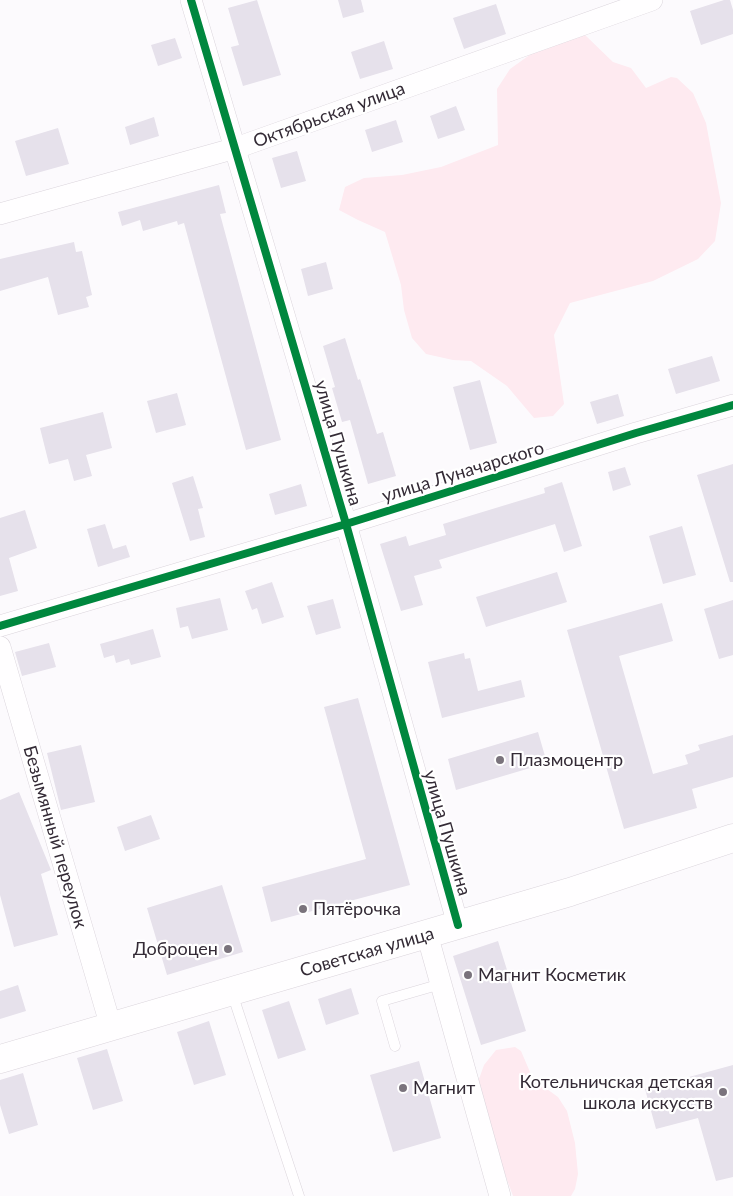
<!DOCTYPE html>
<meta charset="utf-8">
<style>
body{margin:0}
canvas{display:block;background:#fcfafd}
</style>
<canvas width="733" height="1196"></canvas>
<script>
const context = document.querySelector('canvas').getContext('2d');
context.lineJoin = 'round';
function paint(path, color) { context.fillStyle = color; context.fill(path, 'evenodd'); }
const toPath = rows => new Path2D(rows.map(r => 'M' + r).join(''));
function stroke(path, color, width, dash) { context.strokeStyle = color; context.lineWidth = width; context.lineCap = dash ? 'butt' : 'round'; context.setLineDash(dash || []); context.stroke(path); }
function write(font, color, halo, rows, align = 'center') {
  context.font = font + ' Lato,sans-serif'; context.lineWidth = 4.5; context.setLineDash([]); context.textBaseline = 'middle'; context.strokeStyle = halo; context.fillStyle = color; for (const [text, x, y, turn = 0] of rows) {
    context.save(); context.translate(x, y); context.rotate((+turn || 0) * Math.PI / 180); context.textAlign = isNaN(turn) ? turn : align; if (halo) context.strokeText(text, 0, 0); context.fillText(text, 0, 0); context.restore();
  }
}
paint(toPath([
 [585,35,613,62,631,68,646,88,671,77,677,78,693,93,706,123,721,203,715,241,698,259,653,281,570,303,554,335,564,404,553,416,534,418,507,386,471,361,453,360,426,354,412,338,404,310,401,285,385,232,358,220,339,210,345,187,364,178,402,175,441,167,498,145,497,89,510,69,538,49],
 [515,1047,521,1051,533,1079,558,1097,567,1111,575,1143,578,1174,575,1189,571,1196,513,1196,481,1109,478,1094,479,1079,484,1065,496,1050]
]), '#feeaf0');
paint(toPath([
 [257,0,281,75,243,86,231,47,239,45,228,8],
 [338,0,361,0,364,12,343,18],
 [724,0,730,0,733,10,733,34,701,45,690,11],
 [496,4,506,34,464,49,453,18],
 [175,38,182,58,158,66,151,45],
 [384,41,393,69,360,79,351,52],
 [456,106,465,130,438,139,430,116],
 [154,117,159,136,130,145,125,127],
 [396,120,403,142,372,152,365,130],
 [58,128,69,164,26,176,15,141],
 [297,151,306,181,281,188,272,158],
 [219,185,226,213,220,214,281,440,246,450,184,223,178,225,177,221,143,231,140,220,122,226,118,212],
 [74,242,76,252,82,251,92,295,86,297,89,307,58,315,48,277,0,291,0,259],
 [326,262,333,289,308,296,301,269],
 [345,338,358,380,360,379,377,434,383,432,396,476,368,484,350,420,342,422,332,388,335,387,323,346],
 [712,356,720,381,676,394,668,369],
 [480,380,497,443,470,450,453,387],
 [177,393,186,425,156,433,147,401],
 [618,394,624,416,597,424,590,402],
 [103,412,112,448,86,455,92,476,74,481,68,459,49,464,40,428],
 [733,464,733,582,730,582,697,475],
 [625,467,631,485,613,491,608,472],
 [193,476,203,508,198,509,205,537,190,541,172,483],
 [562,482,582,546,564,552,555,524,439,560,442,568,414,576,423,605,401,611,380,544,406,536,409,546,446,535,443,524,545,493,544,488],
 [301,484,307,506,275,515,269,494],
 [25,510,37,548,9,558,18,591,0,596,0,518],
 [105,524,113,549,126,545,130,557,98,567,87,529],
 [682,526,696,575,663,584,649,536],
 [557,572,567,602,486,627,476,597],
 [272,582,284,617,262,624,257,608,252,610,245,591],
 [220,598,228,630,192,639,188,626,180,628,176,608],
 [333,599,341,628,316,635,307,606],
 [733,600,733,655,719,659,704,609],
 [662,603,673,641,619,656,653,774,688,764,685,755,700,750,698,745,733,735,733,777,692,789,697,808,624,829,567,630],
 [153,629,161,657,131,665,129,659,116,663,114,655,104,658,100,644],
 [49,643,56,667,22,676,15,652],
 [464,653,465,659,470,658,478,691,521,680,525,697,442,718,428,662],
 [358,698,410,885,271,922,262,887,366,859,324,707],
 [538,732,547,763,456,790,448,759],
 [81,745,95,802,61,810,47,753],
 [19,792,51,870,41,874,58,935,14,947,0,895,0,800],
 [151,815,160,839,125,851,117,827],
 [222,885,243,952,167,975,147,908],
 [498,941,526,1031,481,1045,453,956],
 [18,985,26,1011,0,1019,0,991],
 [351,988,359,1014,326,1025,318,999],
 [289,1001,306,1050,278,1059,262,1010],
 [209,1021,226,1075,194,1085,177,1032],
 [107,1049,123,1101,93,1110,77,1058],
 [419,1061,441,1138,393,1152,370,1075],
 [733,1065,733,1177,716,1181,698,1118,656,1129,645,1089],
 [23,1073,38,1125,9,1134,0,1105,0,1080]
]), '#e6e1eb');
const lane = toPath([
 [232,993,299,1196],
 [395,1046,382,1001,441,984]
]);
const street = toPath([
 [191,0,346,524,458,925],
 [0,214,236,148,652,0],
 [0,626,346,524,636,433,733,405],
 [0,647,111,1027],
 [427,934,500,1196]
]);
const primary = toPath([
 [0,1059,570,892,733,838]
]);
stroke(lane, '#dbd5dc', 11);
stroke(street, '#dbd5dc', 22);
stroke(primary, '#dbd5dc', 29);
stroke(lane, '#fffeff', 10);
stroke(street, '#fffeff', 21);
stroke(primary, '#fffeff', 28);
stroke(toPath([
 [191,0,346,524,458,925],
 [0,626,346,524,636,433,733,405]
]), '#00873e', 8);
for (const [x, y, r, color] of [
 [500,760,5,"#7a737c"],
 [303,909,5,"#7a737c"],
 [228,949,5,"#7a737c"],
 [468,975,5,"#7a737c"],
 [403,1088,5,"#7a737c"],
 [723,1092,5,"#7a737c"]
]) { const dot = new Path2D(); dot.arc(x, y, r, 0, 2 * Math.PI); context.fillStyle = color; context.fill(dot); stroke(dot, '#fff', 2); }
write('18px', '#342b36', '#fff', [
 ["Октябрьская улица",329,115,-20],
 ["улица Пушкина",338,443,74],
 ["улица Луначарского",463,472,-17],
 ["улица Пушкина",447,833,74],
 ["Безымянный переулок",55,837,74],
 ["Советская улица",367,952,-16]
]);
write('18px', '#342b36', '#fff', [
 ["Плазмоцентр",510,760],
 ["Пятёрочка",313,909],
 ["Доброцен",218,949,"right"],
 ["Магнит Косметик",478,975],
 ["Котельничская детская",713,1082,"right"],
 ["школа искусств",713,1103,"right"],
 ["Магнит",413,1088]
], 'left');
</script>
